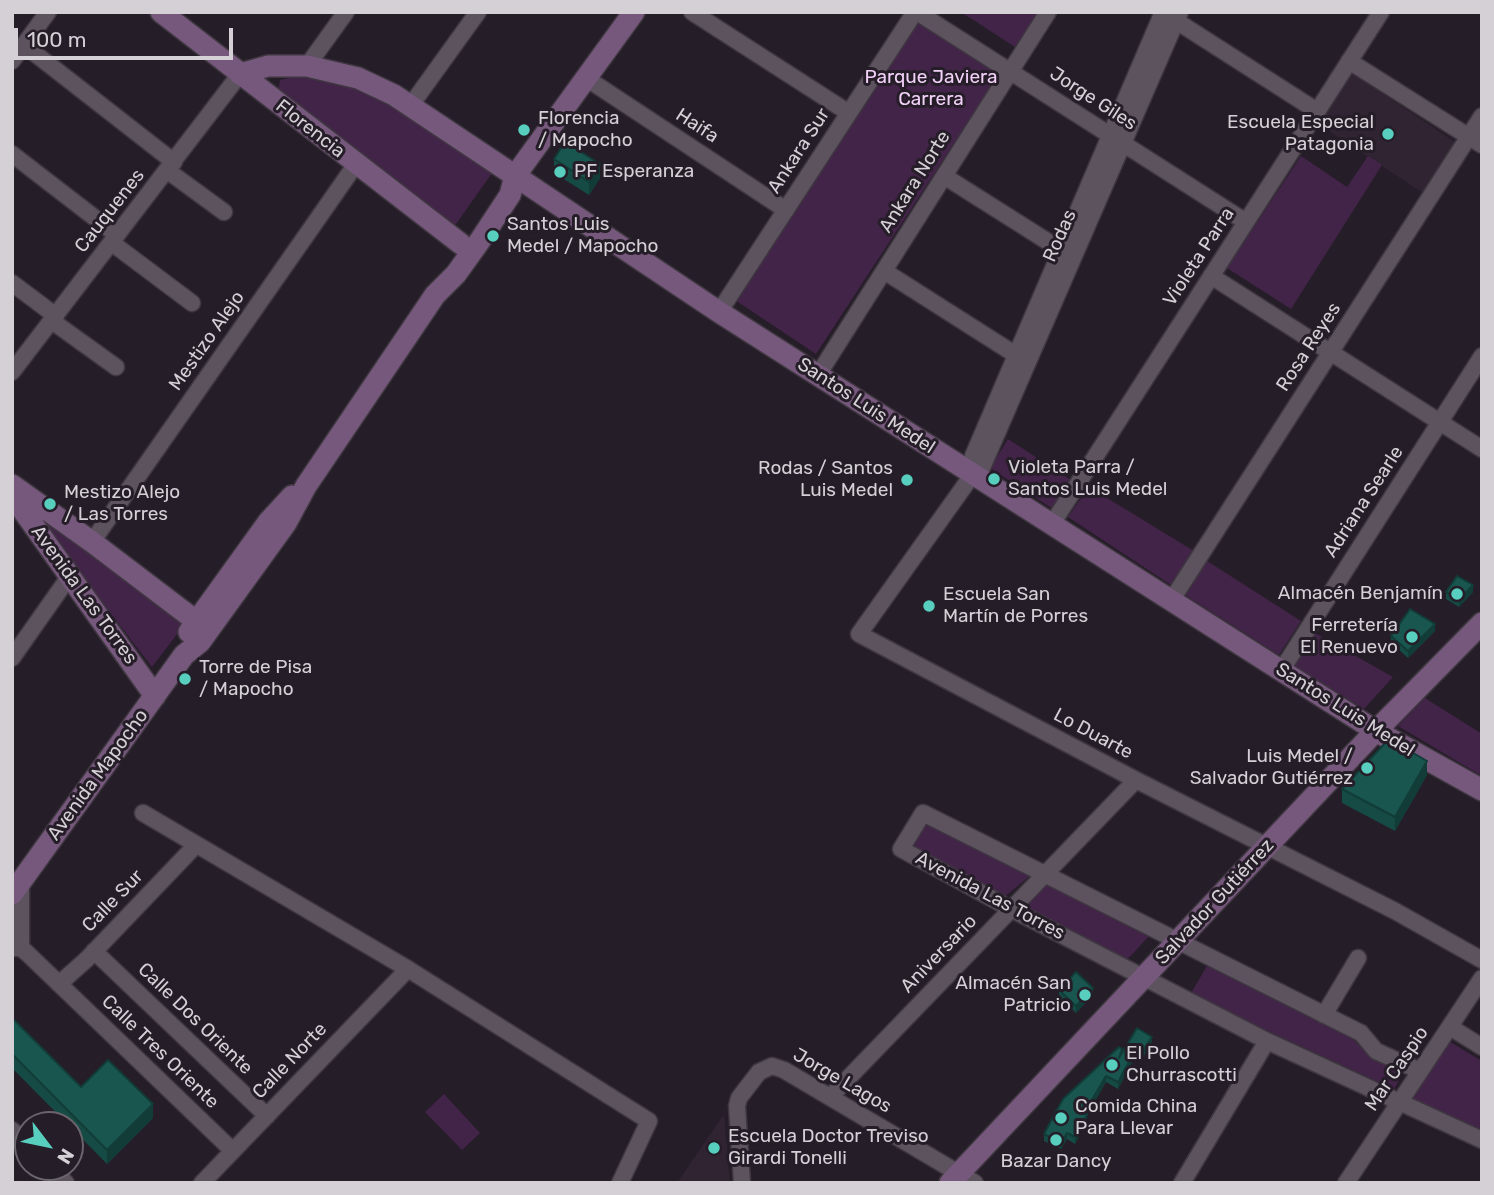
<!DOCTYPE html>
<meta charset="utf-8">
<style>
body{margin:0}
#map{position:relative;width:1494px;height:1195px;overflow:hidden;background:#251d27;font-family:Rubik,sans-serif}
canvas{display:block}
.frame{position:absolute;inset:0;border:14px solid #d5cfd6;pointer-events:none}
.north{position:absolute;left:14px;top:1111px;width:70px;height:70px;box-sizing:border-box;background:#251d27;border:2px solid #6b646d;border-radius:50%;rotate:122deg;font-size:19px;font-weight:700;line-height:28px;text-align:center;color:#d5cfd6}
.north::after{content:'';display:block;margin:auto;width:24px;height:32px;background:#58cebf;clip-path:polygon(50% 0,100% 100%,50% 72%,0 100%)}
.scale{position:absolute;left:14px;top:28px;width:219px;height:32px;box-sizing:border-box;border:4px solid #d5cfd6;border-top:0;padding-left:9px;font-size:21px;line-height:24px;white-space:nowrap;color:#d5cfd6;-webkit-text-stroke:5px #251d27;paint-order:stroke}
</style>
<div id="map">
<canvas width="1494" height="1195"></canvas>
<div class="frame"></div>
<div class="north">N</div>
<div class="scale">100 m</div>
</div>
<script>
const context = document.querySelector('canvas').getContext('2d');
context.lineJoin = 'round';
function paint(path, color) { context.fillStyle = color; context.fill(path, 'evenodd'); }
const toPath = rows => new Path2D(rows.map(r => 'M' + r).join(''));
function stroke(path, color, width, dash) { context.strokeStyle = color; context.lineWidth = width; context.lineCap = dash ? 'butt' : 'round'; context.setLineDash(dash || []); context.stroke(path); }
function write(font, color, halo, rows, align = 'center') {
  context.font = font + ' Rubik,sans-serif'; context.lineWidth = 6; context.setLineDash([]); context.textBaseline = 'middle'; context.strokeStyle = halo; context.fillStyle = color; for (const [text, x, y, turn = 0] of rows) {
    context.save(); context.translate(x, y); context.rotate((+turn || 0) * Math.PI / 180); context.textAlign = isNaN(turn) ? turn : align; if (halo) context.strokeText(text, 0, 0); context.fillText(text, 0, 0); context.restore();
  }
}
paint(toPath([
 [1352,73,1455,142,1423,193,1320,125],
 [724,1114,730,1183,677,1183]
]), '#302432');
paint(toPath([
 [961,12,1038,12,1015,47],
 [918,20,1000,73,816,354,735,300],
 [298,76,331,80,374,95,492,173,454,227,278,91,280,80],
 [1301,156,1347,187,1368,156,1382,165,1291,309,1227,268],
 [1008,439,1071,480,1053,509,990,468],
 [1089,487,1194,551,1171,585,1068,517],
 [32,511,184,625,152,667],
 [1204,559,1301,621,1279,655,1182,593],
 [1315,633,1393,677,1364,709,1291,664],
 [1425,698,1482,734,1482,776,1398,726],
 [928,822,1030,876,1003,898,912,848],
 [1045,880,1152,933,1123,964,1018,910],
 [1208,964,1341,1027,1372,1058,1404,1072,1394,1089,1190,995],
 [1447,1040,1482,1061,1482,1132,1410,1097],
 [444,1094,480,1133,462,1150,425,1112]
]), '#432449');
const street = toPath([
 [692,12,849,113],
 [917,12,1246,222],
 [1163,12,973,456,973,474,859,634,1136,780,1395,911,1482,960],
 [1170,17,1317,111],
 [24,45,174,162],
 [12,61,48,12],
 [1349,61,1482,145],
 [307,66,346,12],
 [586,78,786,210],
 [411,105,478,12],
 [12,154,117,235],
 [168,171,224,212],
 [944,176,1061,250],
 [112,243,192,303],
 [884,271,1016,355],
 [1211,276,1482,449],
 [12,283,56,316],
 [719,312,915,12],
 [52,321,116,367],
 [12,372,240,74],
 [818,375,1048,12],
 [978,477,1180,12],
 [1052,524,1381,12],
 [92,542,356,164],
 [1171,601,1482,116],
 [12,658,69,577],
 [1281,671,1482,356],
 [143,813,408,969,649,1121,620,1183],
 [21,883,21,948],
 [12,948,21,948,27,953,233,1151],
 [94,951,267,1116],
 [59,984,87,959,196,845],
 [1324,1015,1358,958],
 [1450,1027,1482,1047],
 [1420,1071,1376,1051,1361,1033,923,813,901,849,1011,909,1267,1041,1482,1140],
 [830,1097,1136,780],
 [12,1130,28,1146],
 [50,1167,66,1183],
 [202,1183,408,969],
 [742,1183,737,1106,739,1098,759,1072,772,1066,784,1070,975,1183],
 [1182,1183,1267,1041],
 [1346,1183,1482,978]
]);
const secondary = toPath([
 [161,12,461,244],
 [240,74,268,66,307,66,358,78,394,95,719,312,973,474,1376,731,1482,790],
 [12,485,92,542,196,621],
 [12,495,155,696],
 [189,632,269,521,292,496],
 [12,894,184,655,200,642,286,523,306,486,435,295,456,274,479,242,510,195,515,176,528,158,634,12],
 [950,1183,1368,739,1482,623]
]);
stroke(street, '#3e3740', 19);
stroke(secondary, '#3e3740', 24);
stroke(street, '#5c535e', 16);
stroke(secondary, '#77587d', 21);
paint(toPath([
 [554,159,600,178,589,195,554,173],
 [1446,592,1473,592,1459,607,1446,599],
 [1435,631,1408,658,1391,643,1391,636],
 [1427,775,1395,831,1342,803,1342,789],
 [1059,990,1093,995,1076,1013,1059,997],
 [12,1018,81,1087,153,1118,107,1164,12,1068],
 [1152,1043,1142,1059,1136,1055,1118,1089,1106,1082,1087,1115,1087,1121,1075,1144,1067,1139,1061,1149,1044,1141,1044,1134,1122,1053]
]), '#164a44');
paint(toPath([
 [600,164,600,178,589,195,589,182],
 [1473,585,1473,592,1459,607,1459,600],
 [1435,624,1435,631,1408,658,1408,651],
 [1427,761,1427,775,1395,831,1395,817],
 [1093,988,1093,995,1076,1013,1076,1006],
 [1152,1037,1152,1043,1142,1059,1142,1052],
 [1136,1049,1136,1055,1118,1089,1118,1082],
 [1106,1076,1106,1082,1087,1115,1087,1121,1075,1144,1075,1137,1084,1113],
 [153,1104,153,1118,107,1164,107,1150],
 [1067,1133,1067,1139,1061,1149,1061,1143]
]), '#123c37');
const building = toPath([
 [565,142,600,164,589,182,554,159,565,142],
 [1457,576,1473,585,1459,600,1446,592,1457,576],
 [1410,609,1435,624,1408,651,1391,636,1410,609],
 [1389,739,1427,761,1395,817,1342,789,1389,739],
 [1076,972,1093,988,1076,1006,1059,990,1076,972],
 [12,1018,81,1087,108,1060,153,1104,107,1150,12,1054,12,1018],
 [1137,1028,1152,1037,1142,1052,1136,1049,1118,1082,1106,1076,1084,1113,1087,1115,1075,1137,1067,1133,1061,1143,1044,1134,1063,1099,1119,1047,1122,1049,1119,1058,1137,1028]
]);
paint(building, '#19564f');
stroke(building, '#123c37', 2);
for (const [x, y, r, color] of [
 [524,130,7,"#58cebf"],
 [1388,134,7,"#58cebf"],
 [560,172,7,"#58cebf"],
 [493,236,7,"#58cebf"],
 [994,479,7,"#58cebf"],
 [907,480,7,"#58cebf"],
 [50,504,7,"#58cebf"],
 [1457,594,7,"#58cebf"],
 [929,606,7,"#58cebf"],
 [1412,637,7,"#58cebf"],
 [185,679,7,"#58cebf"],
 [1367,768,7,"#58cebf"],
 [1085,995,7,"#58cebf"],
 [1112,1065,7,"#58cebf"],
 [1061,1118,7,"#58cebf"],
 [1056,1140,7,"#58cebf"],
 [714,1148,7,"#58cebf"]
]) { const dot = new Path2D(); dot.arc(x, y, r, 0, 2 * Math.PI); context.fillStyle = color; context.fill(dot); stroke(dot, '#251d27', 2.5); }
write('19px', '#f2d1f9', '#251d27', [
 ["Parque Javiera",931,78],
 ["Carrera",931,100]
]);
write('19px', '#d5cfd6', '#251d27', [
 ["Jorge Giles",1093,99,33],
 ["Haifa",697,126,33],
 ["Florencia",310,129,38],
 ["Ankara Sur",799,151,-57],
 ["Ankara Norte",915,182,-58],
 ["Cauquenes",110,211,-52],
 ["Rodas",1060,236,-66],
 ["Violeta Parra",1199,257,-57],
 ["Mestizo Alejo",207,341,-55],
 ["Rosa Reyes",1309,347,-57],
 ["Santos Luis Medel",866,406,33],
 ["Adriana Searle",1364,502,-57],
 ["Avenida Las Torres",84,595,54],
 ["Santos Luis Medel",1345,710,32],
 ["Lo Duarte",1093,734,28],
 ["Avenida Mapocho",98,775,-54],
 ["Avenida Las Torres",990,896,28],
 ["Calle Sur",113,901,-46],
 ["Salvador Gutiérrez",1215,902,-47],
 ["Aniversario",939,954,-46],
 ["Calle Dos Oriente",195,1019,44],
 ["Calle Tres Oriente",160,1052,44],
 ["Calle Norte",290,1061,-46],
 ["Mar Caspio",1397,1069,-56],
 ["Jorge Lagos",842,1081,30]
]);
write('19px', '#d5cfd6', '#251d27', [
 ["Florencia",538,119],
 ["/ Mapocho",538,141],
 ["Escuela Especial",1374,123,"right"],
 ["Patagonia",1374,145,"right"],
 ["PF Esperanza",574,172],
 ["Santos Luis",507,225],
 ["Medel / Mapocho",507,247],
 ["Violeta Parra /",1008,468],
 ["Santos Luis Medel",1008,490],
 ["Rodas / Santos",893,469,"right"],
 ["Luis Medel",893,491,"right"],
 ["Mestizo Alejo",64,493],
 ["/ Las Torres",64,515],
 ["Almacén Benjamín",1443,594,"right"],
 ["Escuela San",943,595],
 ["Martín de Porres",943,617],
 ["Ferretería",1398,626,"right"],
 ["El Renuevo",1398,648,"right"],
 ["Torre de Pisa",199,668],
 ["/ Mapocho",199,690],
 ["Luis Medel /",1353,757,"right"],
 ["Salvador Gutiérrez",1353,779,"right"],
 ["Almacén San",1071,984,"right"],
 ["Patricio",1071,1006,"right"],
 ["El Pollo",1126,1054],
 ["Churrascotti",1126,1076],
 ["Comida China",1075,1107],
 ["Para Llevar",1075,1129],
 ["Escuela Doctor Treviso",728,1137],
 ["Girardi Tonelli",728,1159],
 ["Bazar Dancy",1056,1162,"center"]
], 'left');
</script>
